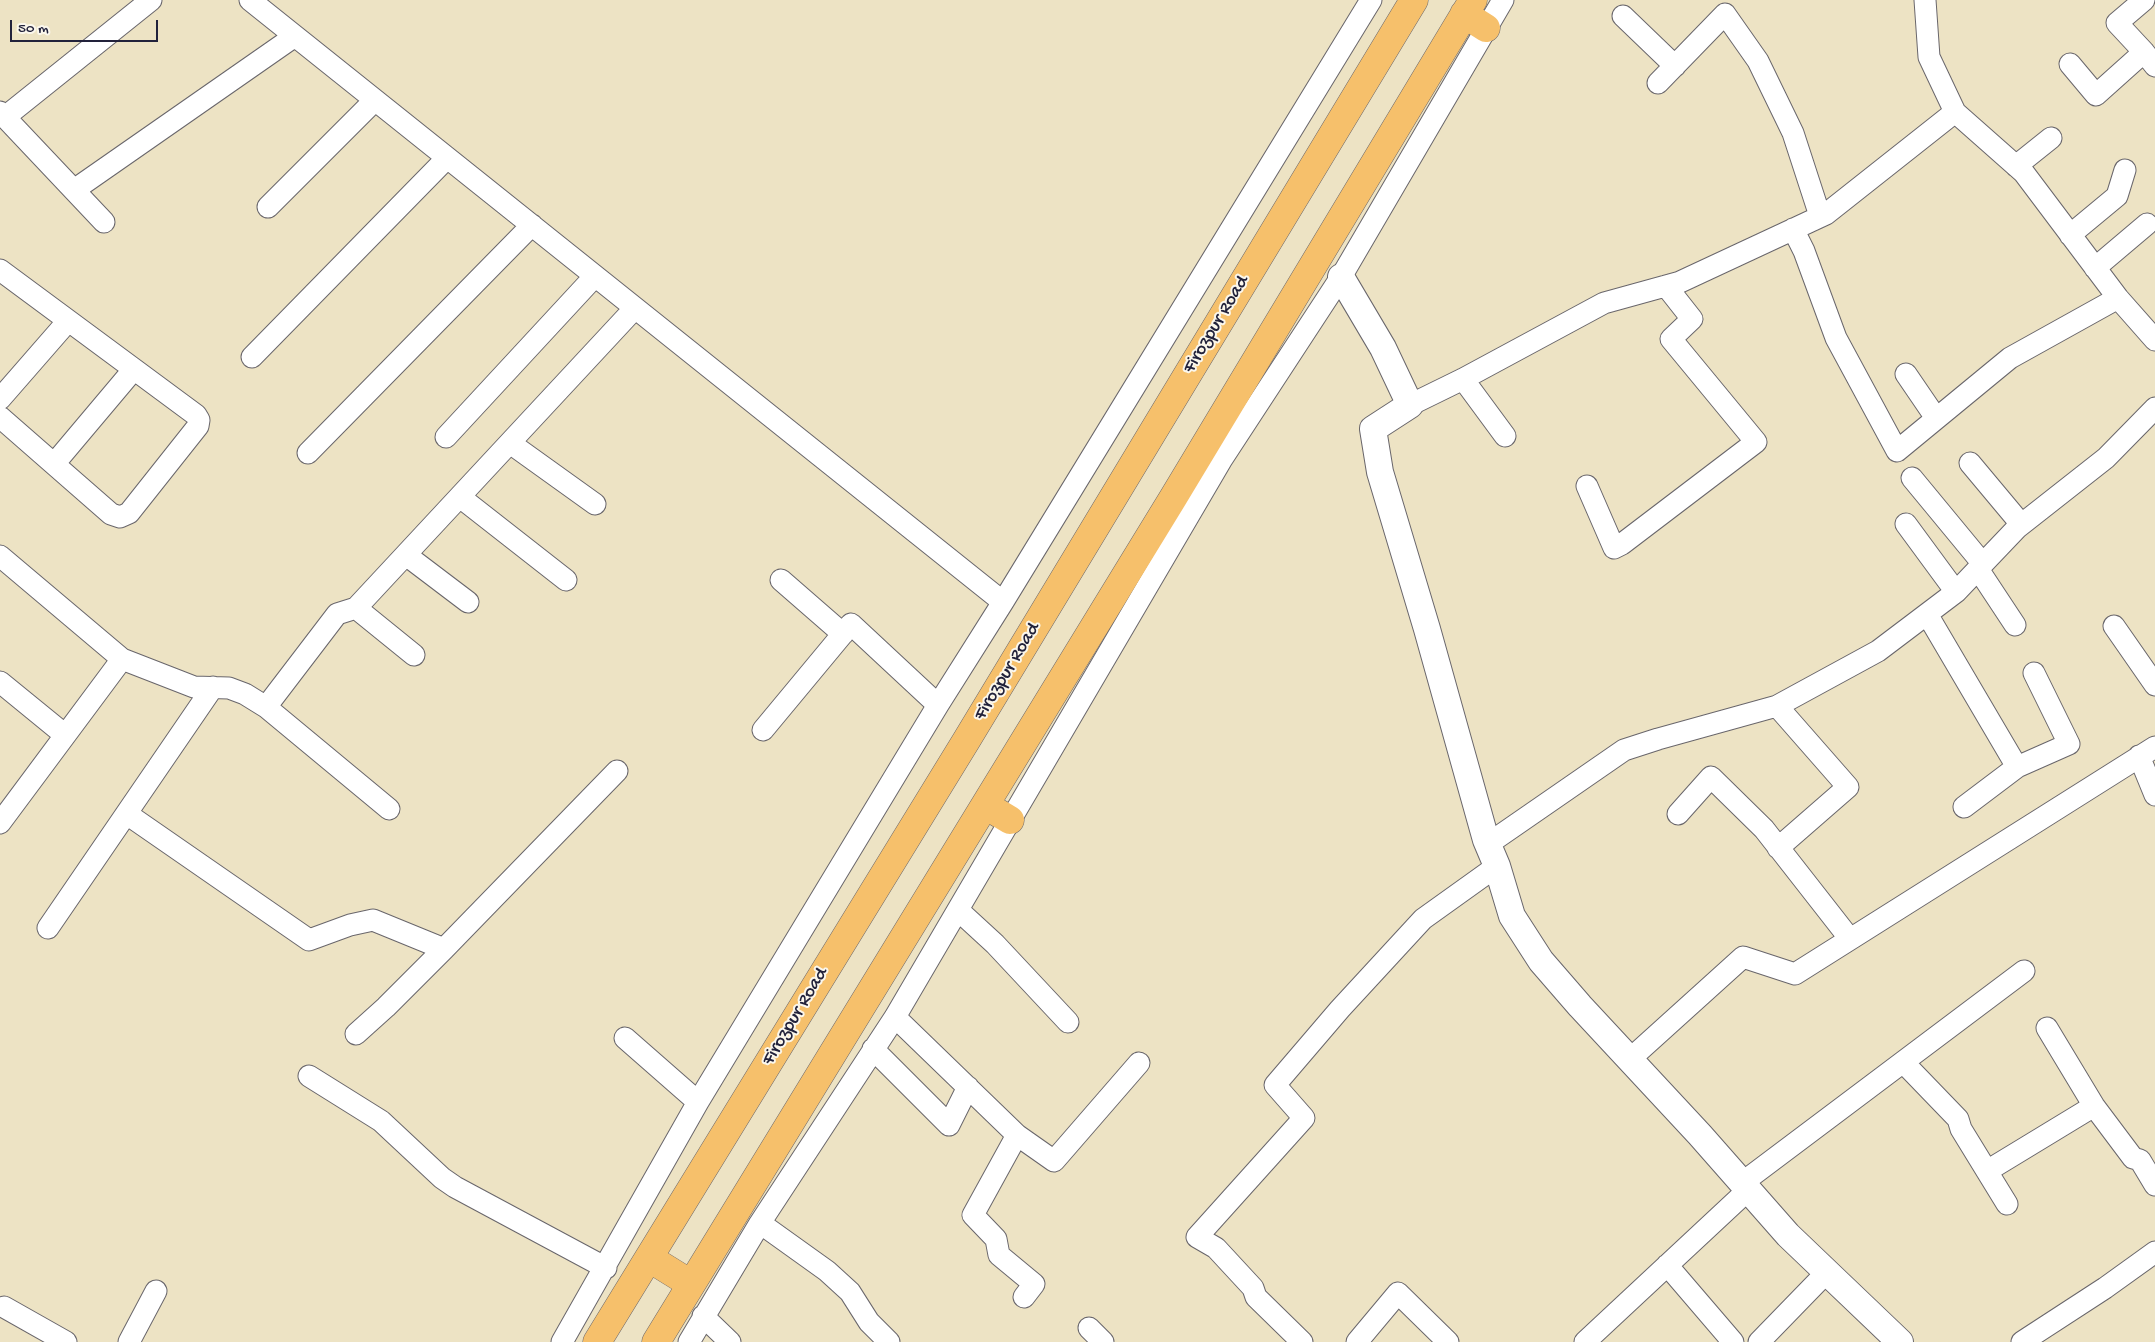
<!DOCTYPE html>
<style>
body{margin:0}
#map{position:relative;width:2155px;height:1342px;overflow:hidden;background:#ede3c4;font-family:"Gochi Hand",sans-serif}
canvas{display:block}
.scale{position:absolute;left:10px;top:20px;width:148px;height:22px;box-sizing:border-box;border:2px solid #22223b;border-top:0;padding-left:6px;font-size:15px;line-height:18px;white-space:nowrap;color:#22223b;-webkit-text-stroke:4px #fbf7ec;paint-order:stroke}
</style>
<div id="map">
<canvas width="2155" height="1342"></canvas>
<div class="scale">50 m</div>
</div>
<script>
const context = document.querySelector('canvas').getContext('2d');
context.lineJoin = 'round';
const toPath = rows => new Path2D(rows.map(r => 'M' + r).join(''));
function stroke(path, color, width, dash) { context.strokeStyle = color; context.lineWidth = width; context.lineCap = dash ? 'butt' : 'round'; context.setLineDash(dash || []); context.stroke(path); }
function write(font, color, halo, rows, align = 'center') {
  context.font = font + ' "Gochi Hand",sans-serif'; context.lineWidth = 4; context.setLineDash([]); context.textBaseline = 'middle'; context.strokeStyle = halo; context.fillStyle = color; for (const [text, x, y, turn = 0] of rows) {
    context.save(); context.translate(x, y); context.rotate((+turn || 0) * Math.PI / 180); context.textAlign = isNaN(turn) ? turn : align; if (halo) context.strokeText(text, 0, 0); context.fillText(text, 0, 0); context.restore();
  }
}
const minor = toPath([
 [250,0,1003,602],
 [1925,0,1929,57,1955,112,2024,173,2118,298,2155,340],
 [1623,16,1675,66],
 [2144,52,2117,23,2144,0],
 [2070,64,2096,95,2144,52,2155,66],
 [1658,83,1725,14,1758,61,1793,133,1820,216],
 [0,112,104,222],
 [5,117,151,0],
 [2016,166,2051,138],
 [74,190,295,36],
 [268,207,375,100],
 [1793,229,1804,251,1836,338,1897,451,2010,358,2118,298],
 [2070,235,2117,196,2125,170],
 [2095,268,2147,224],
 [0,270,196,415,199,420,198,426,129,513,120,517,111,514,0,417],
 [252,357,447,158],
 [1906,374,1936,418],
 [1463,379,1505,436],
 [0,399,68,321],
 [1410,405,1463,379,1604,303,1680,282,1826,214,1955,112],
 [446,437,595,276],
 [510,443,595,504],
 [308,453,532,225],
 [1970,463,2021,524],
 [54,464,134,369],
 [1912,478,1983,564],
 [1587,486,1614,548,1622,544,1756,442,1671,339,1692,319,1666,286],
 [460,497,566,580],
 [1906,524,1956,592],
 [406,555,468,602],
 [0,556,122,659,194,687,229,688,245,694,266,707,389,809],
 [1978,569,2015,625],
 [781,580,843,634],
 [356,608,414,655],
 [1927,614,2017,767,1964,807],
 [2114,626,2155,685],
 [0,682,65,735],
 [1777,706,1848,787,1778,848],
 [266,707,337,614,356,608,635,308],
 [763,730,851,624,938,705],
 [2139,756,2155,795],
 [2017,767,2069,744,2034,673],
 [127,814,309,940,350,925,373,920,444,949],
 [1678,814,1711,777,1764,829,1850,939],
 [0,823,122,659],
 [1488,844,1624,750,1658,739,1777,706,1878,651,1956,592,2017,528,2106,458,2155,408],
 [958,910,995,944,1068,1022],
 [48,928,213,687],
 [895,1017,1017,1135,1054,1161,1139,1063],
 [2047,1028,2094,1106,2133,1158,2140,1160,2155,1185],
 [356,1034,386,1007,444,949,617,771],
 [625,1038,698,1102],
 [873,1049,949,1125,968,1087],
 [1629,1060,1743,957,1795,974,2155,747],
 [1903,1062,1958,1119,1961,1129,2007,1204],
 [309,1076,381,1121,442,1178,455,1187,606,1268],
 [1017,1135,973,1215,996,1239,999,1255,1034,1284,1024,1297],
 [1987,1171,2094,1106],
 [1742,1183,2024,971],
 [760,1223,827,1271,850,1292,869,1322,889,1342],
 [1667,1265,1733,1342],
 [4,1307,66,1342],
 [703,1316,730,1342],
 [1089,1328,1103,1342],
 [129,1342,156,1291],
 [562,1342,698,1102,938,705,1003,602,1371,0],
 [689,1342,760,1223,895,1017,1222,459,1341,277,1503,0],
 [1302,1342,1256,1297,1253,1288,1216,1248,1197,1237,1304,1118,1275,1085,1340,1009,1423,919,1497,866],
 [1357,1342,1398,1293,1448,1342],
 [1585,1342,1748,1190],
 [1759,1342,1827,1272],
 [2022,1342,2105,1288,2155,1252]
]);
const tertiary = toPath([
 [1341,277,1383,348,1410,405,1373,429,1380,472,1427,629,1486,840,1497,866,1512,916,1541,961,1580,1006,1700,1135,1788,1235,1900,1342]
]);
const trunk = toPath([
 [1464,14,1486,28],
 [985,805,1010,820],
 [649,1258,691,1284],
 [597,1342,966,741,1414,0],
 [656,1342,1173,498,1473,0]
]);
stroke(minor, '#69666b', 23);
stroke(tertiary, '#69666b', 28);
stroke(trunk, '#69666b', 29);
stroke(minor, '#fff', 21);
stroke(tertiary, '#fff', 26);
stroke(trunk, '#f6c06b', 28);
write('19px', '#22223b', '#fbf7ec', [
 ["Firozpur Road",1217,325,-59],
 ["Firozpur Road",1008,672,-59],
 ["Firozpur Road",796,1017,-59]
]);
</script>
